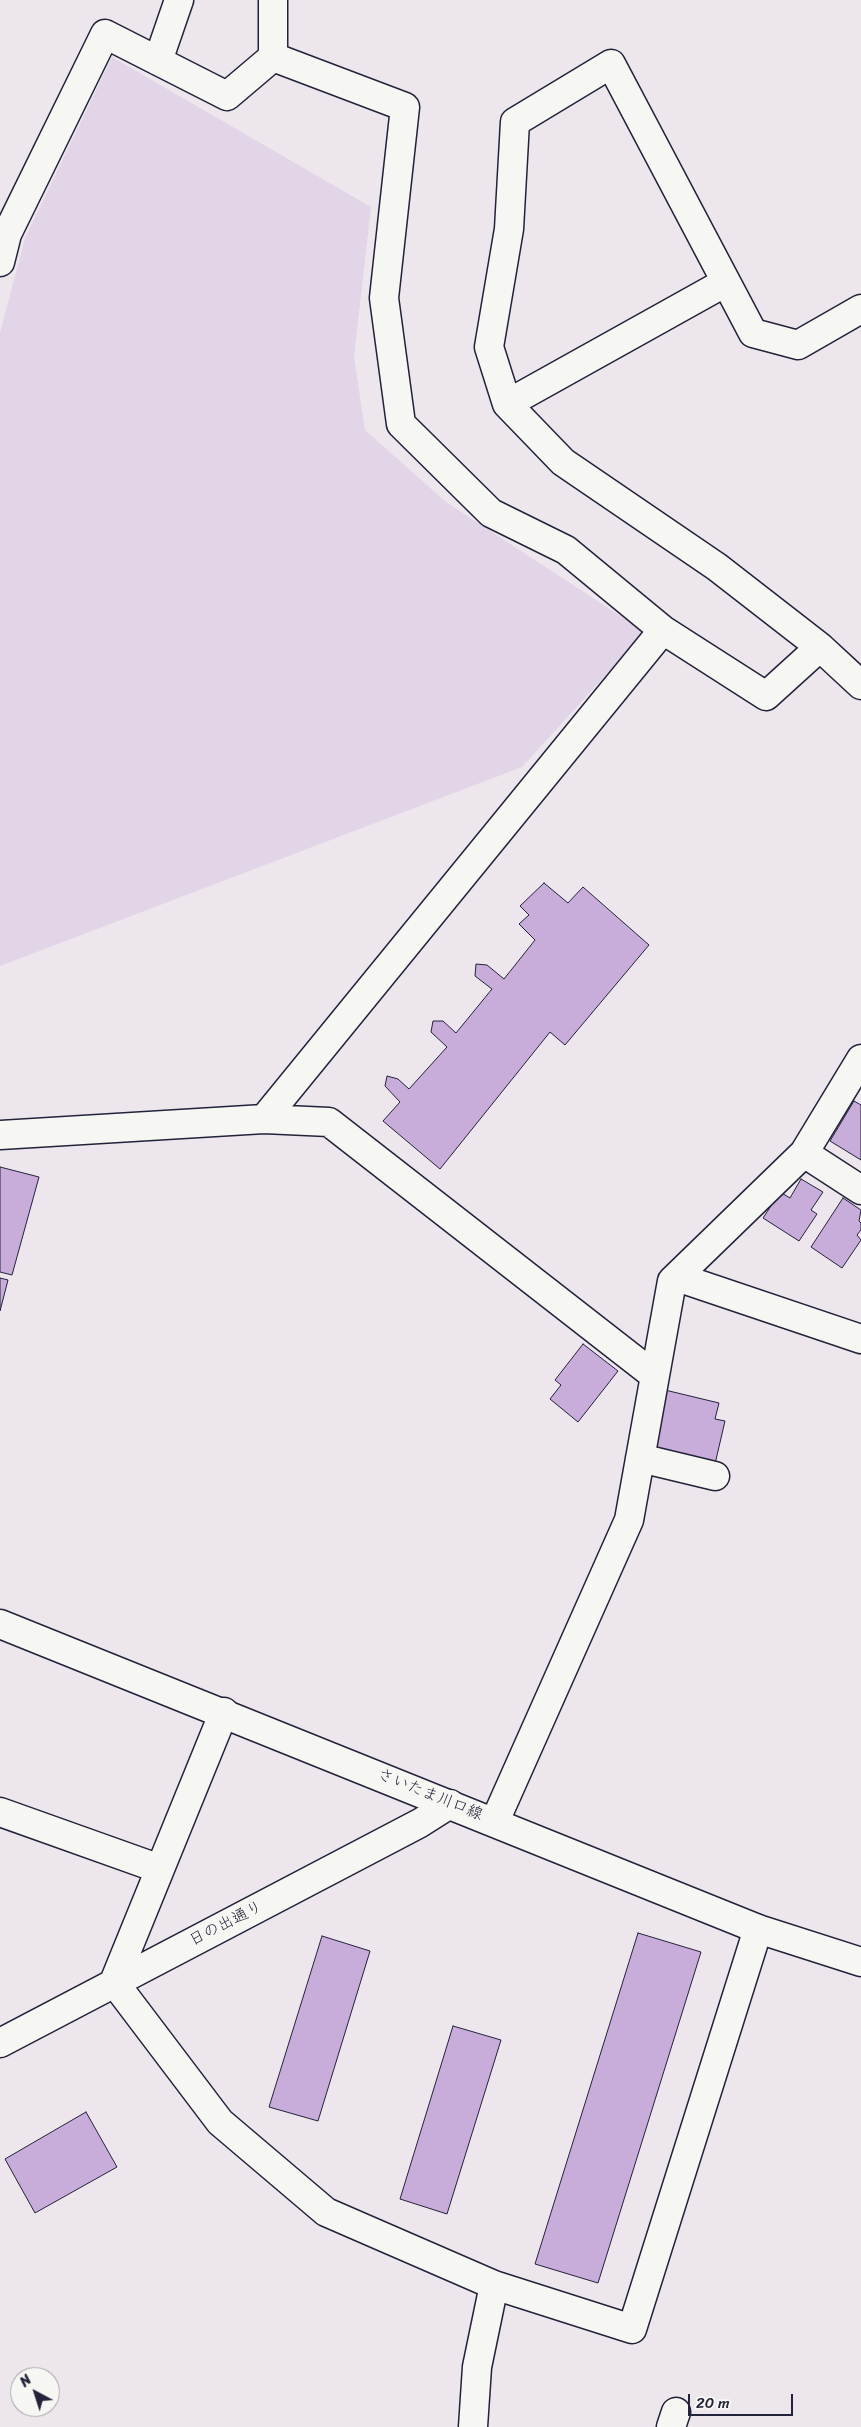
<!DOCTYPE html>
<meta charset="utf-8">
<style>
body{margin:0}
#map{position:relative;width:861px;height:2427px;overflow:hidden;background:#ede7ed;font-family:Sriracha,sans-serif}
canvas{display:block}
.north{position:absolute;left:10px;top:2367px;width:50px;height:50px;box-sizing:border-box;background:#f6f6f2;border:1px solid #a1a1a9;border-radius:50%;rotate:320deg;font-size:14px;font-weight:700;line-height:20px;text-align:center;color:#22223b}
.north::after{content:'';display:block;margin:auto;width:18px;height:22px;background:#22223b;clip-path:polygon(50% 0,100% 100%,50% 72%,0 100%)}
.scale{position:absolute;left:688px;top:2394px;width:105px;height:22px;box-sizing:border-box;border:2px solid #22223b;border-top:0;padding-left:6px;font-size:15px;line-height:18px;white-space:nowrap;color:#22223b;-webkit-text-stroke:4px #f6f6f2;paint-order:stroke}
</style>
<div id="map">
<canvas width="861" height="2427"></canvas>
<div class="north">N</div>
<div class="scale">20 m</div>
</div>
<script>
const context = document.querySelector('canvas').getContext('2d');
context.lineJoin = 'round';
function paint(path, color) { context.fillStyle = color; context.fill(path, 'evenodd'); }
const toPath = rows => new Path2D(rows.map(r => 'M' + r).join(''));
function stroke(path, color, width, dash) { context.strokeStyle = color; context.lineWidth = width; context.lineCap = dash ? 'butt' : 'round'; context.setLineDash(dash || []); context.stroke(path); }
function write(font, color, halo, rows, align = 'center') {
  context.font = font + ' Sriracha,"Klee One",sans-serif'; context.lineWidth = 4.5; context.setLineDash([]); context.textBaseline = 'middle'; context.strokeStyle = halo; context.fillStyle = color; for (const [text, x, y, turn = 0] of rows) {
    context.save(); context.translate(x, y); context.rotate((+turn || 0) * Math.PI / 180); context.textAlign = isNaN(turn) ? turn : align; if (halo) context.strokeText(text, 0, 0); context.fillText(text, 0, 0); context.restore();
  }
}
paint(toPath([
 [112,57,371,207,354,357,365,430,446,502,645,632,522,767,0,966,0,333,25,238]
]), '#e2d5e7');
const building = toPath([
 [544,883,568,903,583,887,649,945,565,1045,550,1032,440,1169,383,1121,400,1102,385,1086,387,1076,398,1079,409,1089,447,1047,431,1032,433,1021,443,1021,456,1033,492,989,475,976,476,964,487,965,504,979,535,940,519,924,529,915,520,906,544,883],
 [854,1101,861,1105,861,1160,830,1141,854,1101],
 [0,1167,39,1177,12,1275,0,1272,0,1167],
 [801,1179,823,1192,811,1210,817,1214,799,1241,763,1218,780,1192,790,1198,801,1179],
 [843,1198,861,1210,859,1221,861,1223,861,1230,857,1235,861,1240,842,1268,811,1247,843,1198],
 [0,1278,8,1280,0,1311,0,1278],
 [583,1344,618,1371,578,1422,550,1399,561,1385,555,1380,583,1344],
 [665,1390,719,1403,715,1419,725,1421,715,1464,651,1450,665,1390],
 [638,1933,701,1952,598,2283,535,2264,638,1933],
 [322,1936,370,1951,318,2121,269,2107,322,1936],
 [453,2026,501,2040,447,2214,400,2199,453,2026],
 [86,2112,117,2167,35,2213,5,2159,86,2112]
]);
paint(building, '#c8acd9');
stroke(building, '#22223b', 1);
const minor = toPath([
 [158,61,179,0],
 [0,262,7,234,105,34,227,96,273,57],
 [861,309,798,345,753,333,611,64,515,122,509,229,489,347,507,404,563,462,717,567,820,647,861,685],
 [507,404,726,282],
 [663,630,766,696,820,647],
 [264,1119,329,1122,655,1376],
 [0,1135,264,1119,663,630,566,550,491,513,401,424,384,298,405,107,273,57,273,0],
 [804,1153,861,1190],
 [677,1277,861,1339],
 [640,1458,715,1476],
 [224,1712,114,1982,220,2122,326,2212,494,2285,632,2329,758,1929],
 [0,1812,160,1869],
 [495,1821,629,1520,672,1281,804,1153,861,1059],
 [0,2043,420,1823,450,1804],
 [473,2427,477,2367,494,2285],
 [671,2427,676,2412]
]);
const major = toPath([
 [0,1624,758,1929,861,1962]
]);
stroke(minor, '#22223b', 31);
stroke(major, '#22223b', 31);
stroke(minor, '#f6f6f2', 28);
stroke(major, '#f6f6f2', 28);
write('16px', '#22223b', '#f6f6f2', [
 ["さいたま川口線",430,1795,22],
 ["日の出通り",226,1924,-27]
]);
</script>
